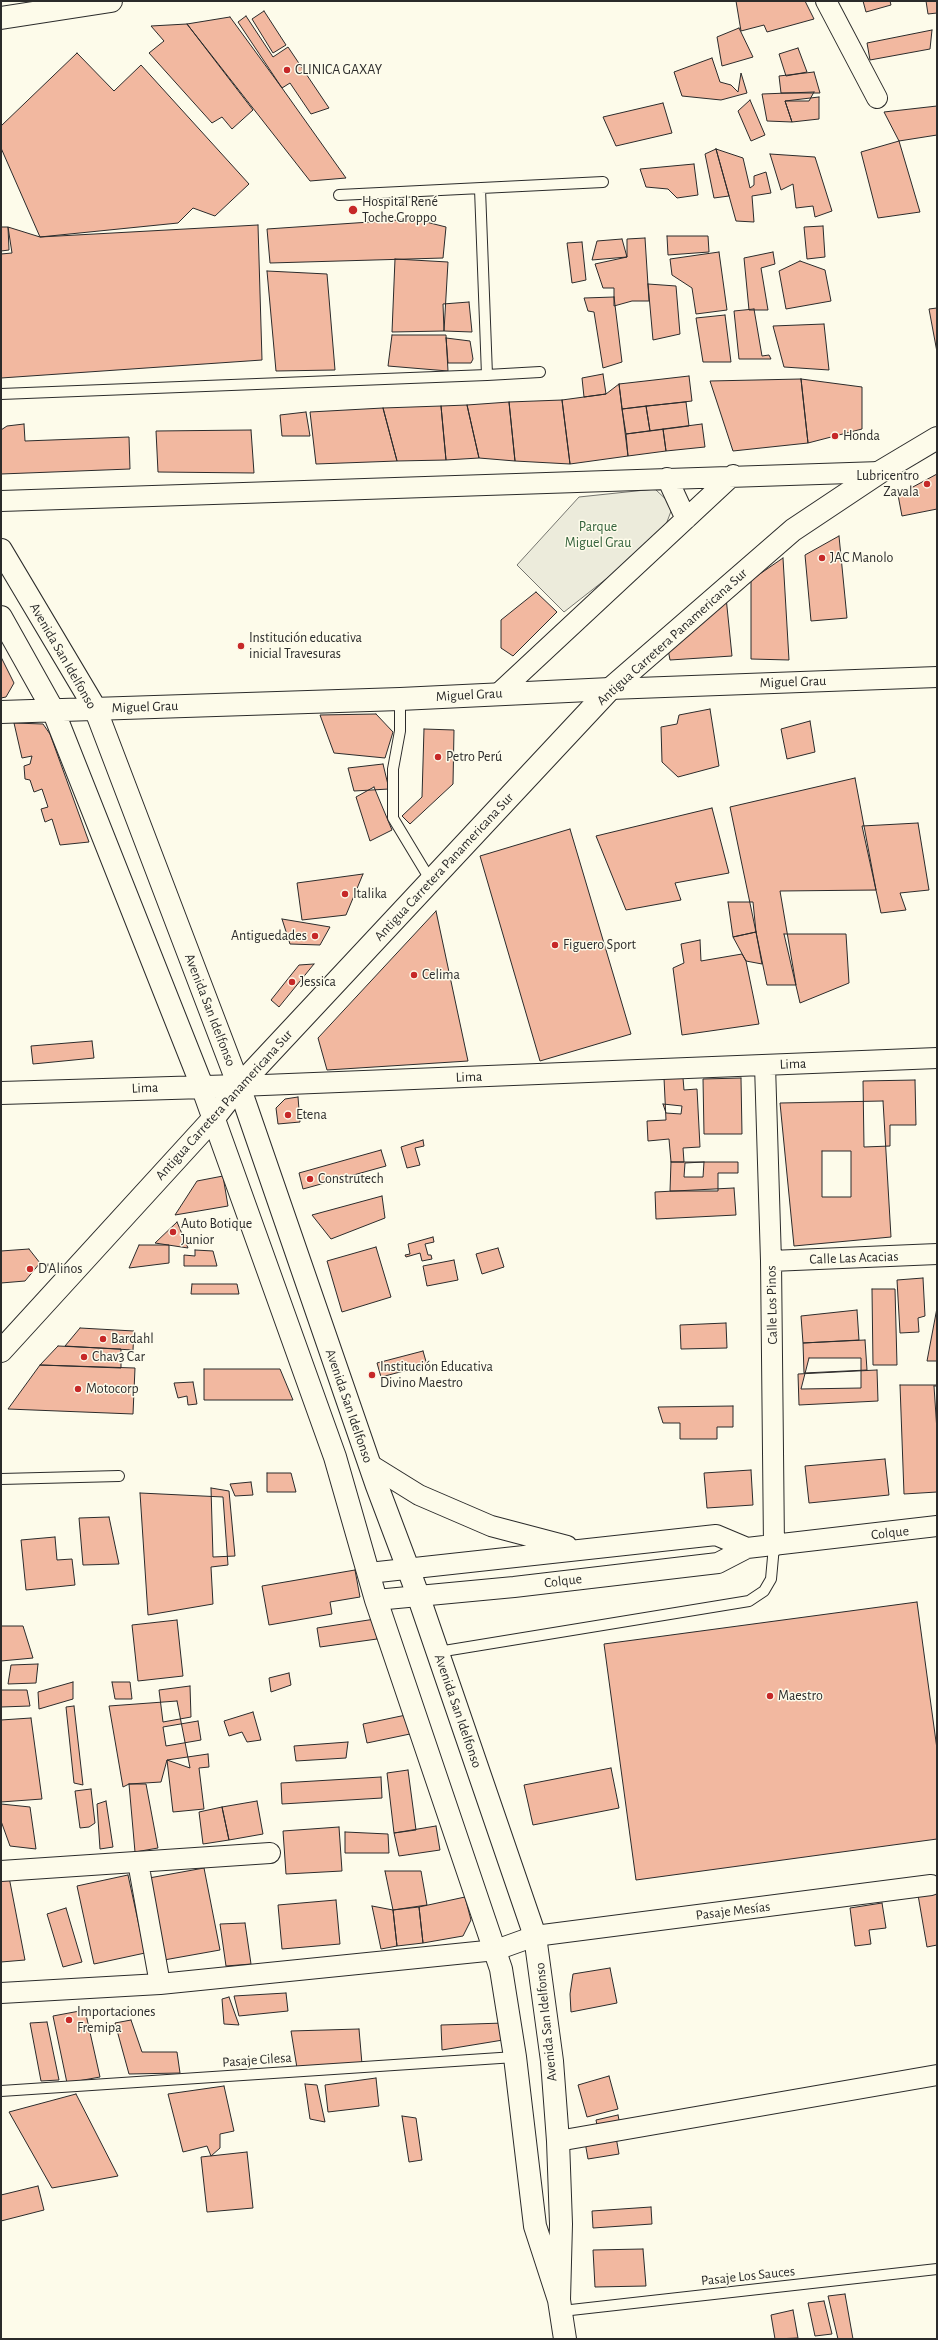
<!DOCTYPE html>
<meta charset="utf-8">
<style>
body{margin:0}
#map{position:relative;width:938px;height:2340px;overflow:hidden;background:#fdfbea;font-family:"Alegreya Sans",sans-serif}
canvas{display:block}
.frame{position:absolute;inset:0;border:2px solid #2b2b2b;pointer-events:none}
</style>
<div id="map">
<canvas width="938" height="2340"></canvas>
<div class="frame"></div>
</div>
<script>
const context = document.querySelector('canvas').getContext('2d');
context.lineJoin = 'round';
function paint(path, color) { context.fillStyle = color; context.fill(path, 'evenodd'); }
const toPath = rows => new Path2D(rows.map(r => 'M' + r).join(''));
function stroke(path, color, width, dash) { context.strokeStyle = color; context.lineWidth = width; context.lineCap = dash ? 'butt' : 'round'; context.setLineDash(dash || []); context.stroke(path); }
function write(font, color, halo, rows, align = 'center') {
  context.font = font + ' "Alegreya Sans",sans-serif'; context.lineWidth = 3; context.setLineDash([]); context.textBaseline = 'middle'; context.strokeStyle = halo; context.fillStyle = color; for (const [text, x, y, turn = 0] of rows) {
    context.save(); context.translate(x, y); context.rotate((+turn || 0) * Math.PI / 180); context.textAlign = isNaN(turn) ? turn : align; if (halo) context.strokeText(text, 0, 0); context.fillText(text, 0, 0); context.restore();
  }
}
const green = toPath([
 [655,489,673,506,662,535,564,612,517,565,579,497,655,489]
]);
paint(green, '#ecebdb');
stroke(green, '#74746e', 1);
const building = toPath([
 [736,1,805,1,814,19,767,32,764,25,741,31,736,1],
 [863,1,890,1,891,5,866,12,863,1],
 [926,1,937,1,937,13,928,14,926,1],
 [264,11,286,45,273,53,252,19,264,11],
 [246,16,273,57,288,47,329,108,311,114,290,83,282,88,238,22,246,16],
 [230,17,282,88,346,178,310,181,187,24,230,17],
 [187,24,253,110,232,129,222,117,212,123,149,53,164,41,151,26,187,24],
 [739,28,753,57,722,66,717,37,739,28],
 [932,30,930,49,870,60,867,43,932,30],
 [798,48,807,72,786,76,779,54,798,48],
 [77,53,114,91,141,65,249,184,215,216,193,208,178,223,40,237,1,148,1,126,77,53],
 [712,58,720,82,731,85,738,92,741,73,747,93,721,100,682,96,674,72,712,58],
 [814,72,820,93,781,93,779,76,814,72],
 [814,92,809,101,785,101,792,122,767,121,762,94,814,92],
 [819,97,819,119,792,122,785,101,819,97],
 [750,100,765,135,751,141,738,111,750,100],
 [663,103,672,133,616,146,603,117,663,103],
 [937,106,937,135,899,141,884,112,937,106],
 [899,141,920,212,878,218,861,152,899,141],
 [716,149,743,158,750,188,754,185,754,176,766,172,771,193,752,196,754,222,736,221,716,149],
 [716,149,729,196,714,198,705,154,716,149],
 [770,154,815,157,832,211,815,217,813,206,796,208,793,184,781,190,770,154],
 [694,164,698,195,677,198,668,189,646,187,640,169,694,164],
 [414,219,446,227,443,258,270,263,267,229,414,219],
 [258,225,262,360,1,378,1,254,12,253,8,227,40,237,258,225],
 [823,226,825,257,807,259,804,227,823,226],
 [1,227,8,227,9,250,1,251,1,227],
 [667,236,708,236,709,252,668,255,667,236],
 [645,238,649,301,632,301,614,306,614,288,603,288,595,264,627,257,627,239,645,238],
 [622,239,627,257,592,260,597,241,622,239],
 [582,242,586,280,572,283,567,243,582,242],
 [719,252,727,310,696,314,692,288,672,275,670,259,719,252],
 [773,252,775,264,761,268,768,310,749,310,744,258,773,252],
 [395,259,448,262,444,331,392,332,395,259],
 [800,261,825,270,831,301,786,309,779,271,800,261],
 [267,271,327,274,335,370,276,371,267,271],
 [648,284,676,286,680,334,653,340,648,284],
 [614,297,622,362,603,368,594,312,588,311,584,298,614,297],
 [469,302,472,332,444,331,443,304,469,302],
 [937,308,937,352,929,309,937,308],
 [754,309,762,356,769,355,771,359,739,359,734,311,754,309],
 [725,315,731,362,703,362,696,318,725,315],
 [824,324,829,370,784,367,773,326,824,324],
 [392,335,446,335,448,371,388,366,392,335],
 [446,338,470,341,473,359,471,363,448,363,446,338],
 [603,374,606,394,584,397,582,378,603,374],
 [689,376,692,401,622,409,619,384,689,376],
 [801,379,808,443,733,451,710,381,801,379],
 [801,379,862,387,862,429,808,443,801,379],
 [619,384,628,456,570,464,562,400,606,394,619,384],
 [562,400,570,464,515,461,509,402,562,400],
 [509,402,515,461,479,458,467,405,509,402],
 [686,402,689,426,650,431,646,406,686,402],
 [467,405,479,458,446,460,441,406,467,405],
 [441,406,446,460,397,461,383,408,441,406],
 [646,406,650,431,626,434,622,409,646,406],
 [383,408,397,461,316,464,310,412,383,408],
 [306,412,310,436,282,436,280,415,306,412],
 [24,424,25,441,129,437,130,469,1,474,1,430,7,426,24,424],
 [702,424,705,447,666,451,663,429,702,424],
 [663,429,666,451,628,456,626,434,663,429],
 [251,430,254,473,158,472,156,431,251,430],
 [937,474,937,509,902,516,898,495,937,474],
 [839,536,847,618,811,621,805,555,839,536],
 [783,558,789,660,751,659,751,580,783,558],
 [536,592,557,612,513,656,501,648,501,620,536,592],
 [726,597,732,656,670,660,668,649,726,597],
 [1,657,14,683,6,697,1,698,1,657],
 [710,709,719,766,678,777,662,762,661,727,677,724,679,715,710,709],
 [376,714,393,732,385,758,334,753,320,715,376,714],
 [810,721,815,752,787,759,781,729,810,721],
 [14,723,43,724,50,734,89,842,60,845,52,819,45,822,41,809,48,807,42,789,34,792,30,780,25,779,24,766,30,764,32,756,22,758,14,723],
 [424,729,454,730,453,784,410,824,402,816,422,797,424,729],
 [383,764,389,789,354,791,348,768,383,764],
 [855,778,876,890,780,891,796,985,767,985,730,807,855,778],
 [374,787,392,830,370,841,356,797,374,787],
 [712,808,729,873,675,883,681,900,626,910,596,836,712,808],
 [918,823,929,890,900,893,906,910,881,913,862,826,918,823],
 [570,829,631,1034,540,1061,480,856,570,829],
 [363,874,346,915,302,920,297,883,363,874],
 [728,902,753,902,756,932,733,937,728,902],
 [436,911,468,1061,327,1070,318,1038,436,911],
 [282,919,330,927,320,945,290,944,282,919],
 [756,932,762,964,746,961,733,937,756,932],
 [784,934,846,934,849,983,800,1003,784,934],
 [700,940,701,961,742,954,746,961,759,1024,682,1035,673,968,684,963,681,944,700,940],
 [314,964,279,1007,271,1000,299,965,314,964],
 [92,1041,94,1058,33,1064,31,1046,92,1041],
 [664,1078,683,1078,684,1090,697,1089,700,1147,683,1148,684,1162,671,1162,669,1139,648,1141,647,1121,666,1120,664,1078],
 [741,1078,742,1134,704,1134,703,1079,741,1078],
 [915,1080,916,1125,890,1125,890,1146,864,1147,863,1081,915,1080],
 [298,1097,300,1122,278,1124,276,1108,285,1099,298,1097],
 [883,1101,891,1237,794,1246,780,1103,883,1101],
 [663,1104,682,1106,681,1114,666,1113,663,1104],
 [423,1140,424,1146,415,1148,420,1165,407,1168,401,1147,423,1140],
 [381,1150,386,1166,303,1189,299,1173,381,1150],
 [822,1151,851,1151,851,1197,822,1197,822,1151],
 [671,1162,738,1162,738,1173,718,1173,718,1191,670,1191,671,1162],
 [704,1162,703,1177,684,1177,685,1163,704,1162],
 [223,1176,228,1206,175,1215,197,1181,223,1176],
 [734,1188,736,1215,656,1219,655,1192,734,1188],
 [382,1196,385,1218,331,1239,312,1215,382,1196],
 [177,1222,188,1248,155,1243,177,1222],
 [433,1237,434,1242,425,1244,428,1255,431,1255,432,1259,422,1261,420,1253,406,1257,405,1255,410,1254,408,1244,433,1237],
 [139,1245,169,1245,169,1263,129,1268,139,1245],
 [376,1247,391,1297,342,1312,327,1261,376,1247],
 [498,1248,504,1267,482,1274,476,1254,498,1248],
 [29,1249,40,1263,25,1281,1,1283,1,1251,29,1249],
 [195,1250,213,1251,217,1266,184,1266,184,1255,195,1256,195,1250],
 [454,1260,458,1280,427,1286,423,1266,454,1260],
 [923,1278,925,1316,918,1318,919,1332,900,1333,897,1280,923,1278],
 [192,1284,237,1284,239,1294,191,1294,192,1284],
 [872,1289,895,1289,897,1365,873,1365,872,1289],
 [937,1308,937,1361,927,1361,937,1308],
 [857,1310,859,1340,803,1343,801,1316,857,1310],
 [726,1323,727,1348,681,1349,680,1325,726,1323],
 [80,1328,134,1331,133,1350,65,1346,80,1328],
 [865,1340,867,1370,804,1373,803,1343,865,1340],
 [58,1346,121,1349,121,1368,40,1365,58,1346],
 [423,1351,427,1365,381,1377,377,1363,423,1351],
 [809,1358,861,1358,861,1388,801,1389,809,1358],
 [40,1365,135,1368,133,1414,8,1409,40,1365],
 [204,1369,280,1369,293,1400,204,1400,204,1369],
 [877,1370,878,1401,799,1405,798,1374,877,1370],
 [193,1382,197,1404,188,1405,187,1396,178,1398,174,1383,193,1382],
 [900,1385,937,1385,937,1492,904,1494,900,1385],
 [934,1386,937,1386,937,1431,934,1386],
 [733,1406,733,1427,717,1427,717,1439,680,1439,680,1423,663,1423,658,1407,733,1406],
 [885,1459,889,1495,809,1503,805,1466,885,1459],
 [751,1470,753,1505,707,1508,704,1473,751,1470],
 [267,1473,291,1473,296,1492,267,1492,267,1473],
 [251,1482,253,1495,235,1496,230,1484,251,1482],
 [211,1488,229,1491,235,1556,213,1557,211,1488],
 [140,1493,223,1497,228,1565,211,1567,213,1604,148,1615,140,1493],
 [109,1517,119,1564,83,1565,79,1518,109,1517],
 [55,1537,57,1560,72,1559,75,1585,26,1590,21,1540,55,1537],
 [355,1570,360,1597,330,1602,332,1614,269,1625,262,1586,355,1570],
 [917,1602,937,1749,937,1839,636,1880,604,1644,917,1602],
 [375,1619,377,1639,320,1647,317,1628,375,1619],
 [177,1620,183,1676,138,1681,132,1625,177,1620],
 [1,1626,23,1626,33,1658,1,1661,1,1626],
 [38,1664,36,1683,8,1684,11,1665,38,1664],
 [289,1673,291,1685,271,1692,269,1678,289,1673],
 [73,1682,73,1699,39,1709,38,1692,73,1682],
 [112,1682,130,1682,132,1699,115,1699,112,1682],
 [190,1686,191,1717,163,1722,159,1690,190,1686],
 [1,1690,27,1690,30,1706,1,1707,1,1690],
 [177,1701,190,1768,167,1760,161,1782,129,1784,123,1787,109,1706,177,1701],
 [74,1706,83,1785,74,1783,66,1707,74,1706],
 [253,1712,261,1740,247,1742,242,1732,229,1736,224,1721,253,1712],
 [406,1715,410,1734,367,1743,363,1724,406,1715],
 [31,1718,42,1799,1,1802,1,1720,31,1718],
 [198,1721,201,1740,166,1746,163,1727,198,1721],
 [348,1742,346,1758,296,1761,294,1746,348,1742],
 [208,1754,209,1767,199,1768,204,1809,173,1812,167,1760,208,1754],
 [611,1768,619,1808,533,1825,524,1785,611,1768],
 [408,1770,416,1830,394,1833,387,1773,408,1770],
 [381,1777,382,1798,282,1804,281,1783,381,1777],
 [129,1784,146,1784,158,1848,135,1852,129,1784],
 [91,1789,95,1823,89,1827,80,1828,75,1791,91,1789],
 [106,1801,113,1847,100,1849,97,1804,106,1801],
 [257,1801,263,1834,229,1840,222,1807,257,1801],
 [1,1804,30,1807,36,1849,10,1846,1,1821,1,1804],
 [222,1807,229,1840,203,1844,199,1812,222,1807],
 [436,1826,440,1850,399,1856,394,1833,436,1826],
 [339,1827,342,1871,286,1874,283,1831,339,1827],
 [345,1832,388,1834,389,1853,345,1853,345,1832],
 [204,1868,220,1950,164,1960,149,1878,204,1868],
 [385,1871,421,1871,427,1905,393,1910,385,1871],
 [128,1875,145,1953,94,1964,77,1886,128,1875],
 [9,1877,25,1960,1,1962,1,1879,9,1877],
 [937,1892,937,1945,927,1947,918,1895,937,1892],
 [465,1897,471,1920,463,1936,423,1943,419,1907,465,1897],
 [336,1900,340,1944,282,1949,278,1905,336,1900],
 [882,1903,886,1928,869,1930,871,1944,855,1946,850,1908,882,1903],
 [372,1906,393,1910,397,1946,381,1949,372,1906],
 [419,1907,423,1943,397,1946,393,1910,419,1907],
 [66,1908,82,1962,63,1967,47,1914,66,1908],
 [245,1923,251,1964,226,1966,220,1924,245,1923],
 [610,1968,617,2003,571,2012,570,1994,573,1974,610,1968],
 [286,1993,288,2011,239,2016,234,1996,286,1993],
 [229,1997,239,2025,224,2024,222,1999,229,1997],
 [85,2010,100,2077,67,2083,53,2016,85,2010],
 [131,2020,142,2052,177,2052,180,2073,129,2074,115,2023,131,2020],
 [47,2022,59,2080,41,2081,30,2023,47,2022],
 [504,2023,503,2040,442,2050,441,2025,504,2023],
 [359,2029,362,2064,297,2068,291,2031,359,2029],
 [609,2076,618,2109,587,2117,578,2085,609,2076],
 [376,2078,379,2106,328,2112,325,2085,376,2078],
 [305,2084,317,2085,325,2122,310,2119,305,2084],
 [224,2086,234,2131,220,2134,220,2148,211,2156,207,2146,183,2152,168,2094,224,2086],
 [76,2094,118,2176,52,2188,9,2112,76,2094],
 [618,2115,620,2125,598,2130,596,2120,618,2115],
 [402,2116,416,2118,422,2160,409,2162,402,2116],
 [616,2137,619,2154,588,2159,585,2142,616,2137],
 [247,2152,253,2208,207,2212,201,2157,247,2152],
 [38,2186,44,2210,1,2221,1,2195,38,2186],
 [651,2207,652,2224,593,2228,592,2211,651,2207],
 [643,2249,646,2286,595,2287,593,2250,643,2249],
 [845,2294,853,2339,838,2339,828,2296,845,2294],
 [824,2301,832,2334,815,2336,808,2303,824,2301],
 [793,2310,798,2338,775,2339,771,2315,793,2310]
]);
paint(building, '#f2b8a0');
stroke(building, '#2b2b2b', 1);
const lane = toPath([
 [480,189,487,375,540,372],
 [339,195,603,182],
 [1,394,487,375],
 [400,699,400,731,393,769,393,818,431,881],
 [1,1479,119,1476],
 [438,1652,749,1601,764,1591,771,1579,774,1546],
 [1,2091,515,2057],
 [562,2311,937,2269]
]);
const street = toPath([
 [826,1,877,98],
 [667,478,686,519],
 [1,501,880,472],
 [610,689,937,677],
 [499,693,733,475],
 [765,1065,771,1261,774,1546],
 [239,1086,937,1058],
 [771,1261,937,1254],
 [369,1464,419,1495,491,1526,567,1546],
 [369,1573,716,1535,747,1548],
 [376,1600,514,1587,718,1563,747,1548,937,1526],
 [138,1862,160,1984],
 [1,1871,270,1853],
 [1,1993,160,1984,496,1950,535,1936,931,1885],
 [558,2141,937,2075]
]);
const secondary = toPath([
 [1,18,111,1],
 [1,550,95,708,239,1086,377,1486,418,1595,535,1936,552,2061,558,2141,561,2224,559,2300],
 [1,617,53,710,202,1086,335,1457,376,1600,501,1969,515,2057,535,2226,559,2300,565,2339],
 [1,712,400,699,610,689],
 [1,1093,239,1086]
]);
const highway = toPath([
 [1,1351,213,1119,239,1086,610,689,793,530,880,472,937,438]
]);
stroke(lane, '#2b2b2b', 12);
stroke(street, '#2b2b2b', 22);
stroke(secondary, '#2b2b2b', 24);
stroke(highway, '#2b2b2b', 24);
stroke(lane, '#fdfbea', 10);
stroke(street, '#fdfbea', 20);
stroke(secondary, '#fdfbea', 22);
stroke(highway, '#fdfbea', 22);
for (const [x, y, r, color] of [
 [287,70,4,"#c62828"],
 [353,210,5,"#c62828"],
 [835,436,4,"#c62828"],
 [927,484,4,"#c62828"],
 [822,558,4,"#c62828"],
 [241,646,4,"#c62828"],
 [438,757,4,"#c62828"],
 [345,894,4,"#c62828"],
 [315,936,4,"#c62828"],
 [555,945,4,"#c62828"],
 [414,975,4,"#c62828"],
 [292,982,4,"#c62828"],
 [288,1115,4,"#c62828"],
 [310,1179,4,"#c62828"],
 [173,1232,4,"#c62828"],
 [30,1269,4,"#c62828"],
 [103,1339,4,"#c62828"],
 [84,1357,4,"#c62828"],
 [372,1375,4,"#c62828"],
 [78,1389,4,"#c62828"],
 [770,1696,4,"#c62828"],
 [69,2020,4,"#c62828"]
]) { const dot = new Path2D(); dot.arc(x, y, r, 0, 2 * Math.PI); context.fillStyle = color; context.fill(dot); stroke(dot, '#fdfbea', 1.5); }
write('14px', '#2b2b2b', '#fdfbea', [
 ["CLINICA GAXAY",295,70],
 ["Hospital René",362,202],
 ["Toche Groppo",362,218],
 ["Honda",843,436],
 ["Lubricentro",919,476,"right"],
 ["Zavala",919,492,"right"],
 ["JAC Manolo",830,558],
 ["Institución educativa",249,638],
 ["inicial Travesuras",249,654],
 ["Petro Perú",446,757],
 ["Italika",353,894],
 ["Antiguedades",307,936,"right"],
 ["Figuero Sport",563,945],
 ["Celima",422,975],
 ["Jessica",300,982],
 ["Etena",296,1115],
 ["Construtech",318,1179],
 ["Auto Botique",181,1224],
 ["Junior",181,1240],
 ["D'Alinos",38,1269],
 ["Bardahl",111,1339],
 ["Chav3 Car",92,1357],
 ["Institución Educativa",380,1367],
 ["Divino Maestro",380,1383],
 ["Motocorp",86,1389],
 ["Maestro",778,1696],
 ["Importaciones",77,2012],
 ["Fremipa",77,2028]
], 'left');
write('14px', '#34623c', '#fdfbea', [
 ["Parque",598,527],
 ["Miguel Grau",598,543]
]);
write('14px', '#2b2b2b', '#fdfbea', [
 ["Antigua Carretera Panamericana Sur",672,637,-42],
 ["Avenida San Idelfonso",63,656,60],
 ["Miguel Grau",793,682,-2],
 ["Miguel Grau",469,695,-3],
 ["Miguel Grau",145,707,-2],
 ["Antigua Carretera Panamericana Sur",444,867,-47],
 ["Avenida San Idelfonso",210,1010,69],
 ["Lima",793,1064,-2],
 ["Lima",469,1077,-2],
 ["Lima",145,1088,-2],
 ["Antigua Carretera Panamericana Sur",224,1105,-48],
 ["Calle Las Acacias",854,1258,-2],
 ["Calle Los Pinos",772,1305,-91],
 ["Avenida San Idelfonso",349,1406,71],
 ["Colque",890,1533,-6],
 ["Colque",563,1581,-7],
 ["Avenida San Idelfonso",458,1711,71],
 ["Pasaje Mesías",733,1911,-7],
 ["Avenida San Idelfonso",546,2022,-96],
 ["Pasaje Cilesa",257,2060,-4],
 ["Pasaje Los Sauces",748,2276,-6]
]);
</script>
